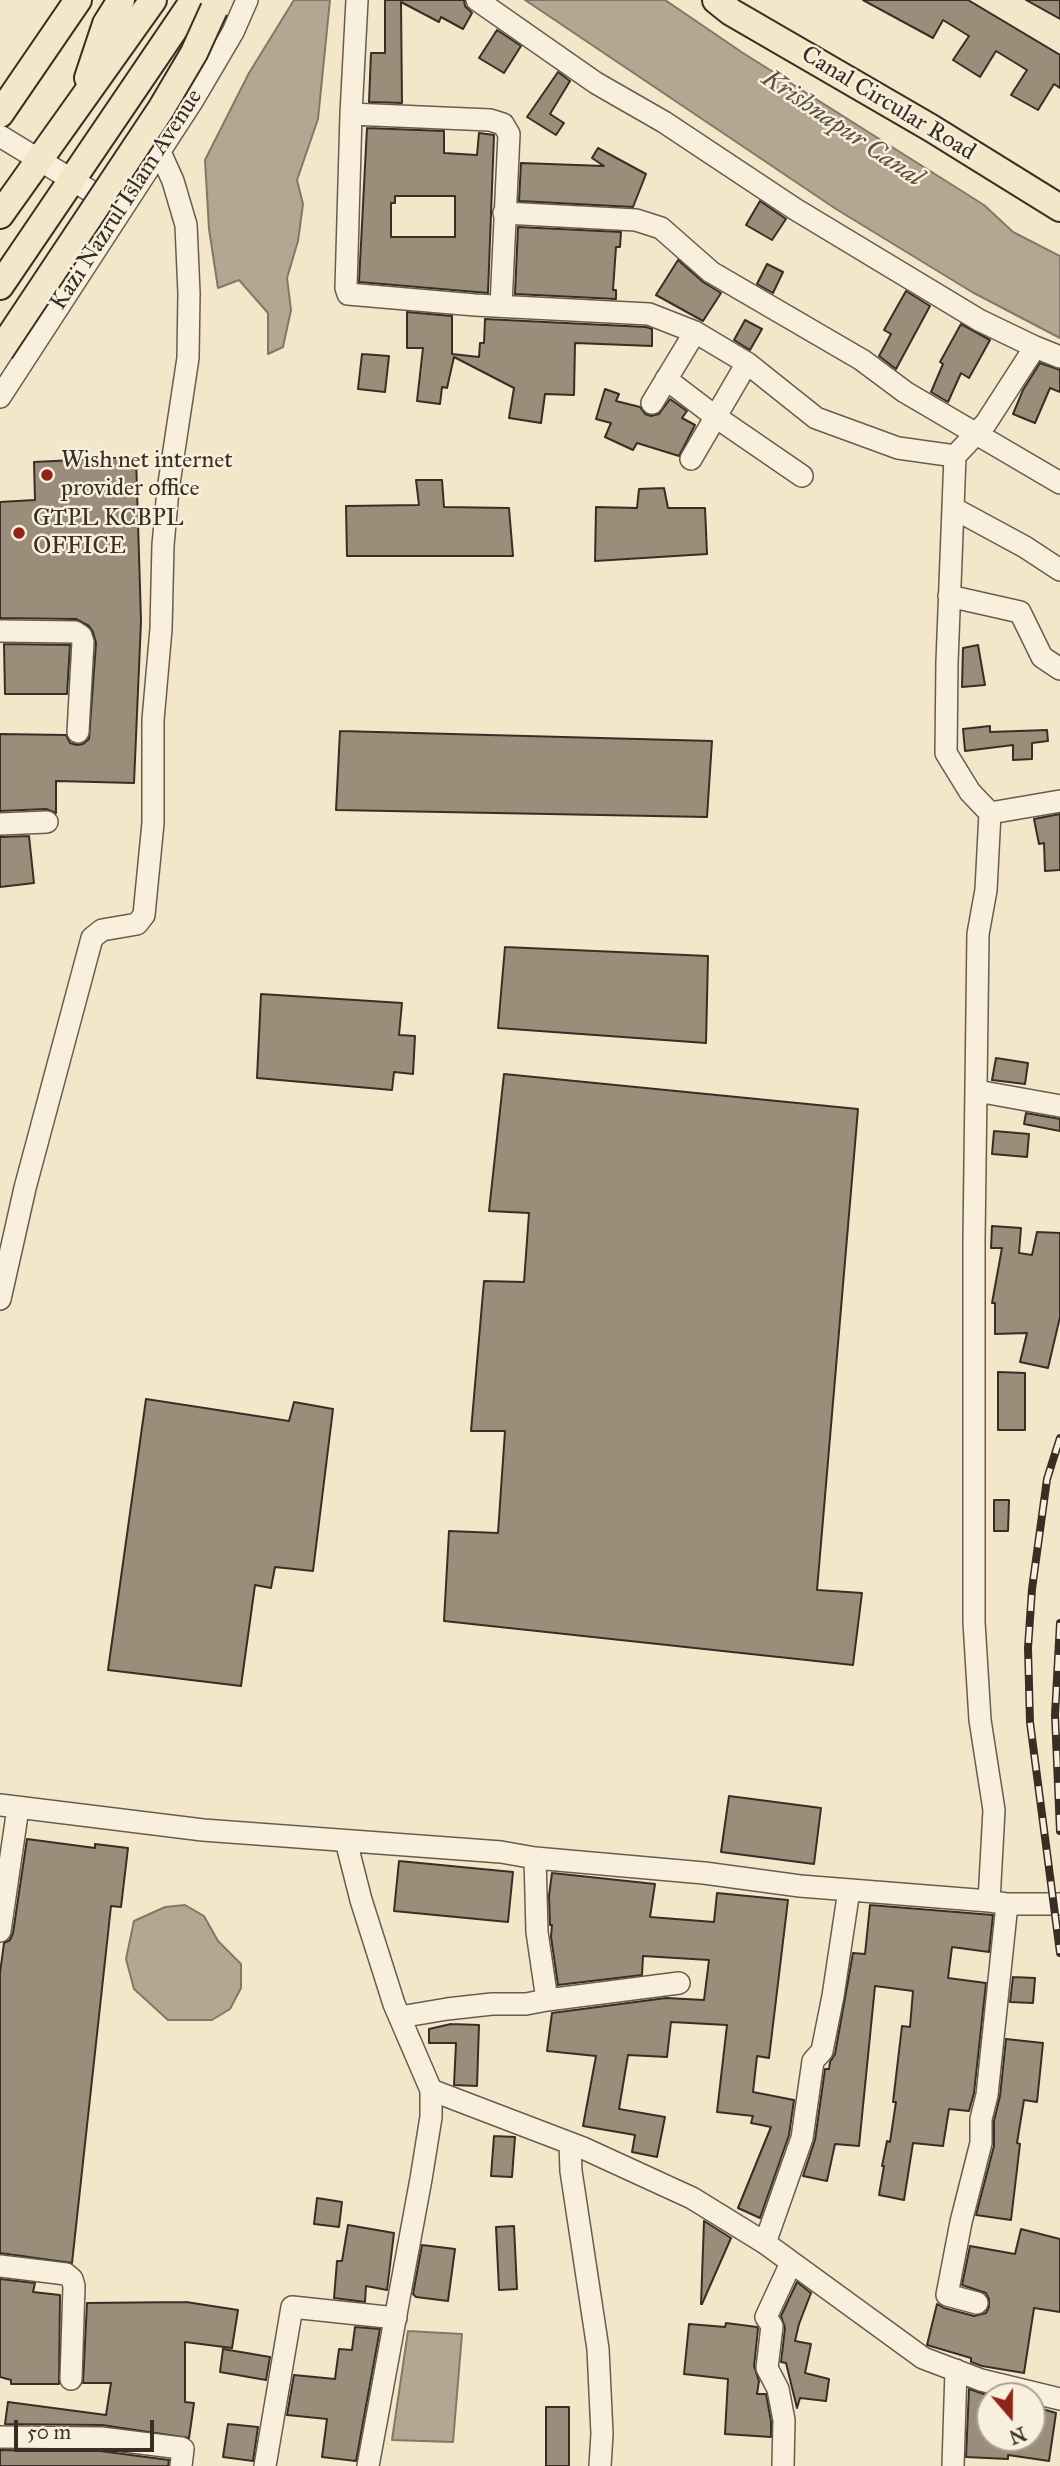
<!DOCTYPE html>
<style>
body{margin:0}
#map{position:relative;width:1060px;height:2466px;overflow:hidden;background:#f4e6c9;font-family:"IM FELL Great Primer",serif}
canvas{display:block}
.north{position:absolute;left:976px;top:2382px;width:70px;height:70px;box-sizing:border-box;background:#f8efdc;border:2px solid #aca293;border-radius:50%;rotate:160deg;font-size:19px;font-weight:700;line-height:28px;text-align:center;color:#392e26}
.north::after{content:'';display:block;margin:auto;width:24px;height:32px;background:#8f2418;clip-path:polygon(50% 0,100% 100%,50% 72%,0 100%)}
.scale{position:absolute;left:14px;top:2420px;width:140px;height:32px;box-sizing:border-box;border:4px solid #392e26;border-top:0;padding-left:9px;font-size:21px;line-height:24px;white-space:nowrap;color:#392e26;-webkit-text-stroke:5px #f8efdc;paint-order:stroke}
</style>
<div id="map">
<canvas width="1060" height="2466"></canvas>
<div class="north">N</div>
<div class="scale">50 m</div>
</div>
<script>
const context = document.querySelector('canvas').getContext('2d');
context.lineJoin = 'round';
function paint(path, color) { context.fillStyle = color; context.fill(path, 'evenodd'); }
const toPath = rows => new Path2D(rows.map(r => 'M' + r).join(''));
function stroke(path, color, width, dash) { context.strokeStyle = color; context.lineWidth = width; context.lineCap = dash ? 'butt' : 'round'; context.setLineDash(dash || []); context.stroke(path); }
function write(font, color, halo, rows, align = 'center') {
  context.font = font + ' "IM FELL Great Primer",serif'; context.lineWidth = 5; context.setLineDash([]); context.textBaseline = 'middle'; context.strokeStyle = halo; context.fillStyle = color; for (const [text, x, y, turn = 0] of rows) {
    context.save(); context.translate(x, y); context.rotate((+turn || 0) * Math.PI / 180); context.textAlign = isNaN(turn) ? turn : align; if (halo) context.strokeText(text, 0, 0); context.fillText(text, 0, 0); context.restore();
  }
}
const water = toPath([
 [294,0,330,0,318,119,297,180,303,204,298,241,287,278,291,310,283,347,268,354,268,313,239,280,218,288,209,229,205,160,249,73,294,0],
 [525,0,665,0,743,53,984,205,1013,232,1060,256,1060,338,972,292,836,209,525,0],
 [185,1905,204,1916,218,1941,241,1964,241,1988,230,2009,212,2020,168,2020,134,1989,126,1959,134,1921,165,1907,185,1905],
 [408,2331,462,2334,453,2442,392,2440,408,2331]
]);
paint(water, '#b4a792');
stroke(water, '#837767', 2);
const building = toPath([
 [385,0,464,0,465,6,472,13,463,29,441,17,439,22,401,2,402,103,369,102,371,53,385,53,385,0],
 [863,0,968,0,1060,55,1060,88,1054,84,1038,110,1011,95,1027,70,996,51,980,77,953,60,969,36,943,20,933,38,863,0],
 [1026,0,1060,0,1060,19,1026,0],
 [497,30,521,46,504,73,479,58,497,30],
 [558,72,570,81,550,114,564,123,556,135,527,117,558,72],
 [367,128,444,131,444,153,477,155,479,133,494,135,488,293,359,282,367,128],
 [395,196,455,196,455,237,391,237,391,203,395,203,395,196],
 [598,148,646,174,633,207,519,201,521,163,604,166,592,158,598,148],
 [760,201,786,219,772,240,746,225,760,201],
 [518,227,621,232,620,247,616,247,613,290,616,290,616,299,515,294,518,227],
 [678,260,703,282,721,293,703,321,656,295,678,260],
 [767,264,783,272,773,293,757,284,767,264],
 [906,291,930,306,896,369,879,356,891,334,884,330,906,291],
 [407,312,452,316,452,354,479,357,480,343,484,343,485,319,646,327,652,329,652,346,575,343,574,395,545,394,541,423,509,418,514,388,454,357,447,388,442,387,440,404,417,401,423,348,407,348,407,312],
 [745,320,762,329,750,350,734,340,745,320],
 [961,324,990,340,969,378,961,373,948,402,931,392,943,364,940,362,961,324],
 [362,354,389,356,385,392,358,389,362,354],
 [1040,363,1060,370,1060,392,1050,388,1035,423,1013,414,1023,390,1040,363],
 [605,389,619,394,616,401,640,407,645,414,651,416,659,414,670,399,687,411,682,418,695,425,679,456,637,443,633,450,605,437,611,423,596,419,605,389],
 [136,457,141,621,134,783,56,781,56,813,46,809,0,811,0,734,66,735,70,743,77,745,83,744,89,739,96,643,93,632,89,626,76,619,0,618,0,502,35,500,34,462,136,457],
 [416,480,442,480,444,507,509,508,513,556,347,556,346,506,419,505,416,480],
 [664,488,668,508,705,508,707,554,595,561,596,507,637,508,639,489,664,488],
 [4,644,70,645,67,694,5,694,4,644],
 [978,645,985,685,962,687,963,648,978,645],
 [990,726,990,732,1047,730,1048,741,1032,743,1032,759,1013,760,1013,745,965,751,963,729,990,726],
 [340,731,712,741,707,817,336,810,340,731],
 [1060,814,1060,870,1045,871,1044,843,1039,844,1034,819,1060,814],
 [29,836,34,883,0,887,0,837,29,836],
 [505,947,708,956,706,1043,498,1028,505,947],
 [261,994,402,1003,399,1035,415,1036,413,1074,394,1072,392,1090,257,1078,261,994],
 [996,1058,1028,1063,1025,1084,992,1080,996,1058],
 [504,1074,858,1109,817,1590,862,1593,853,1665,444,1621,449,1531,498,1533,505,1431,471,1431,484,1281,524,1282,529,1213,489,1211,504,1074],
 [1026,1113,1060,1119,1060,1131,1024,1124,1026,1113],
 [994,1131,1029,1134,1027,1157,992,1154,994,1131],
 [992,1226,1021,1228,1019,1253,1032,1255,1037,1232,1060,1233,1060,1317,1048,1368,1020,1362,1027,1333,995,1334,995,1303,992,1303,1002,1248,991,1248,992,1226],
 [998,1372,1025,1373,1025,1430,998,1430,998,1372],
 [146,1399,289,1421,294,1402,333,1409,313,1571,275,1567,271,1588,255,1585,241,1686,108,1670,146,1399],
 [994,1500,1009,1500,1008,1531,994,1531,994,1500],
 [729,1796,821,1808,814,1864,721,1852,729,1796],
 [27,1839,95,1848,95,1844,128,1848,121,1907,111,1906,72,2263,0,2253,0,1973,4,1943,10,1940,13,1933,27,1839],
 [399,1861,513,1872,508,1922,394,1911,399,1861],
 [552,1873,655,1884,650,1917,714,1922,717,1893,788,1900,769,2058,757,2056,753,2092,794,2100,789,2135,760,2218,738,2208,771,2127,751,2123,753,2116,717,2112,727,2025,671,2022,667,2057,628,2055,619,2109,665,2117,657,2157,632,2152,635,2135,583,2126,596,2056,547,2051,552,2013,666,1998,704,2000,709,1960,643,1956,642,1975,558,1985,551,1937,552,1925,550,1925,549,1896,552,1873],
 [870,1905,993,1915,989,1952,952,1947,948,1978,986,1983,974,2093,969,2111,949,2109,943,2146,913,2143,904,2200,879,2195,884,2166,882,2166,887,2141,890,2142,896,2102,893,2102,902,2026,910,2027,913,1991,875,1986,859,2146,835,2144,827,2181,803,2176,815,2140,825,2069,829,2069,830,2062,835,2054,853,1953,865,1954,870,1905],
 [1013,1977,1035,1978,1033,2003,1010,2002,1013,1977],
 [451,2024,479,2025,477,2086,454,2085,456,2043,429,2043,429,2029,451,2024],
 [1006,2039,1043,2043,1037,2102,1024,2100,1017,2143,1020,2144,1011,2220,976,2215,994,2146,994,2121,1000,2096,1006,2039],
 [494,2136,515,2137,512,2177,491,2176,494,2136],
 [317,2198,342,2202,339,2227,314,2224,317,2198],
 [704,2221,731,2238,702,2304,701,2304,704,2221],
 [348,2225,394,2233,387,2290,366,2286,365,2302,334,2298,337,2261,342,2261,348,2225],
 [514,2226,517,2289,499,2290,496,2227,514,2226],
 [1021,2229,1060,2239,1060,2312,1034,2308,1024,2373,982,2366,971,2362,971,2358,927,2345,937,2304,944,2308,974,2316,986,2313,989,2307,989,2299,986,2293,962,2285,970,2246,1015,2254,1021,2229],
 [422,2245,455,2249,448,2301,416,2297,413,2294,422,2245],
 [0,2279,35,2283,33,2292,60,2295,59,2384,11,2384,11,2380,0,2377,0,2279],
 [797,2282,811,2293,799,2324,795,2341,811,2344,805,2373,829,2379,826,2401,800,2398,797,2408,786,2363,781,2362,785,2328,781,2316,797,2282],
 [186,2302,238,2310,232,2348,185,2342,185,2402,194,2403,189,2438,102,2425,5,2424,8,2402,106,2415,111,2383,83,2383,87,2303,186,2302],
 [726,2323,757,2327,758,2329,754,2366,759,2381,757,2394,766,2394,771,2421,771,2437,725,2434,728,2379,684,2374,689,2324,725,2327,726,2323],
 [355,2327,380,2329,356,2461,322,2457,327,2419,287,2415,294,2375,335,2379,339,2349,352,2350,355,2327],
 [223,2349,270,2357,266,2380,220,2372,223,2349],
 [969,2389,990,2396,990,2438,1032,2438,1032,2406,1056,2413,1049,2461,1008,2455,1008,2459,966,2457,969,2389],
 [546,2407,569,2407,569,2466,546,2466,546,2407],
 [228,2424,258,2427,253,2461,223,2457,228,2424],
 [0,2450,100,2451,169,2460,168,2466,0,2466,0,2450]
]);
paint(building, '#9a8e7b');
stroke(building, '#392e26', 2);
const minor = toPath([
 [357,0,351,114,346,288,348,294,475,305,649,314,695,332,747,363,816,418,898,448,955,456],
 [477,0,596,83,664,122,795,209,979,320,1035,347,1060,357],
 [351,114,490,120,503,124,509,134,501,306],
 [0,136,115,206],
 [504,213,636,220,661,228,711,272,862,360,905,392,1060,483],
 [666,379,716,417,802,476],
 [0,397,193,100,233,32,247,0],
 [652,403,695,332],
 [691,459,747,363],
 [953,508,1025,547,1060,570],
 [949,596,1020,612,1042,657,1060,669],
 [0,631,75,632,81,636,83,642,78,732],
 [990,813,1060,801],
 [0,824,47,822],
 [977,1091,1060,1106],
 [0,1299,25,1188,92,938,102,930,137,924,144,915,153,823,153,720,161,629,163,545,168,490,188,358,189,293,186,225,173,181,160,152],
 [0,1805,203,1830,501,1852,535,1858,704,1873,800,1886,989,1901,1007,1904,1060,1904],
 [346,1841,361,1900,394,2004,431,2090,583,2148,692,2198,765,2243,923,2358,981,2380,1060,2399],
 [989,1901,994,1810,980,1720,974,1622,974,1239,978,934,986,890,990,813,970,792,946,753,947,662,955,456,986,423,1035,347],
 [0,1931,18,1808],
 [547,2000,679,1983],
 [400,2017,447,2009,492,2004,526,2004,547,2000,537,1932,535,1858],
 [570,2143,571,2171,598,2349,602,2434,600,2466],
 [765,2243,802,2138,813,2061,822,2051,833,1996,849,1890],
 [0,2266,66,2274,72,2279,74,2286,71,2379],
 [977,2303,947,2295,961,2222,981,2143,981,2119,987,2095,1007,1904],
 [0,2437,101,2438,181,2448,183,2449,181,2466],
 [265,2466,292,2307,396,2318],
 [368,2466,421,2179,431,2117,431,2090],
 [783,2466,784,2420,778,2389,767,2368,772,2326,766,2317,791,2263],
 [953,2466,956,2370]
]);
const major = toPath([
 [716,0,731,12,931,128,1060,208],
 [88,78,106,24,121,0],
 [0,114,78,0],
 [0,215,153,0],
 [0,286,194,0]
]);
stroke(minor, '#685c4f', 24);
stroke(major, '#392e26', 30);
stroke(minor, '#f8efdc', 21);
stroke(major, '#f4e6c9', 26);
const rail = toPath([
 [1060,1438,1047,1479,1032,1589,1028,1648,1030,1722,1060,1953],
 [1060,1623,1055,1715,1060,1831]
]);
stroke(rail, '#392e26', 8);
stroke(rail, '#f8efdc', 5, [16]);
const majorBridge = toPath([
 [0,351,161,109,194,53,214,9]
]);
stroke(majorBridge, '#392e26', 30, []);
stroke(majorBridge, '#f4e6c9', 26);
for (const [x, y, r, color] of [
 [47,475,7,"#8f2418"],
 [19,533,7,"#8f2418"]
]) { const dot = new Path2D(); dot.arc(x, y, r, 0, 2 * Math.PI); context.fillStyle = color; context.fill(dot); stroke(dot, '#f8efdc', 2.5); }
write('24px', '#392e26', '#f8efdc', [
 ["Canal Circular Road",888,104,31],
 ["Kazi Nazrul Islam Avenue",127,200,-57]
]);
write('24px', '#392e26', '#f8efdc', [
 ["Wish net internet",61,461],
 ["provider office",61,489],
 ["GTPL KCBPL",33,519],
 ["OFFICE",33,547]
], 'left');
write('italic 26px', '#5e5246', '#f8efdc', [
 ["Krishnapur Canal",842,129,34]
]);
</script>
